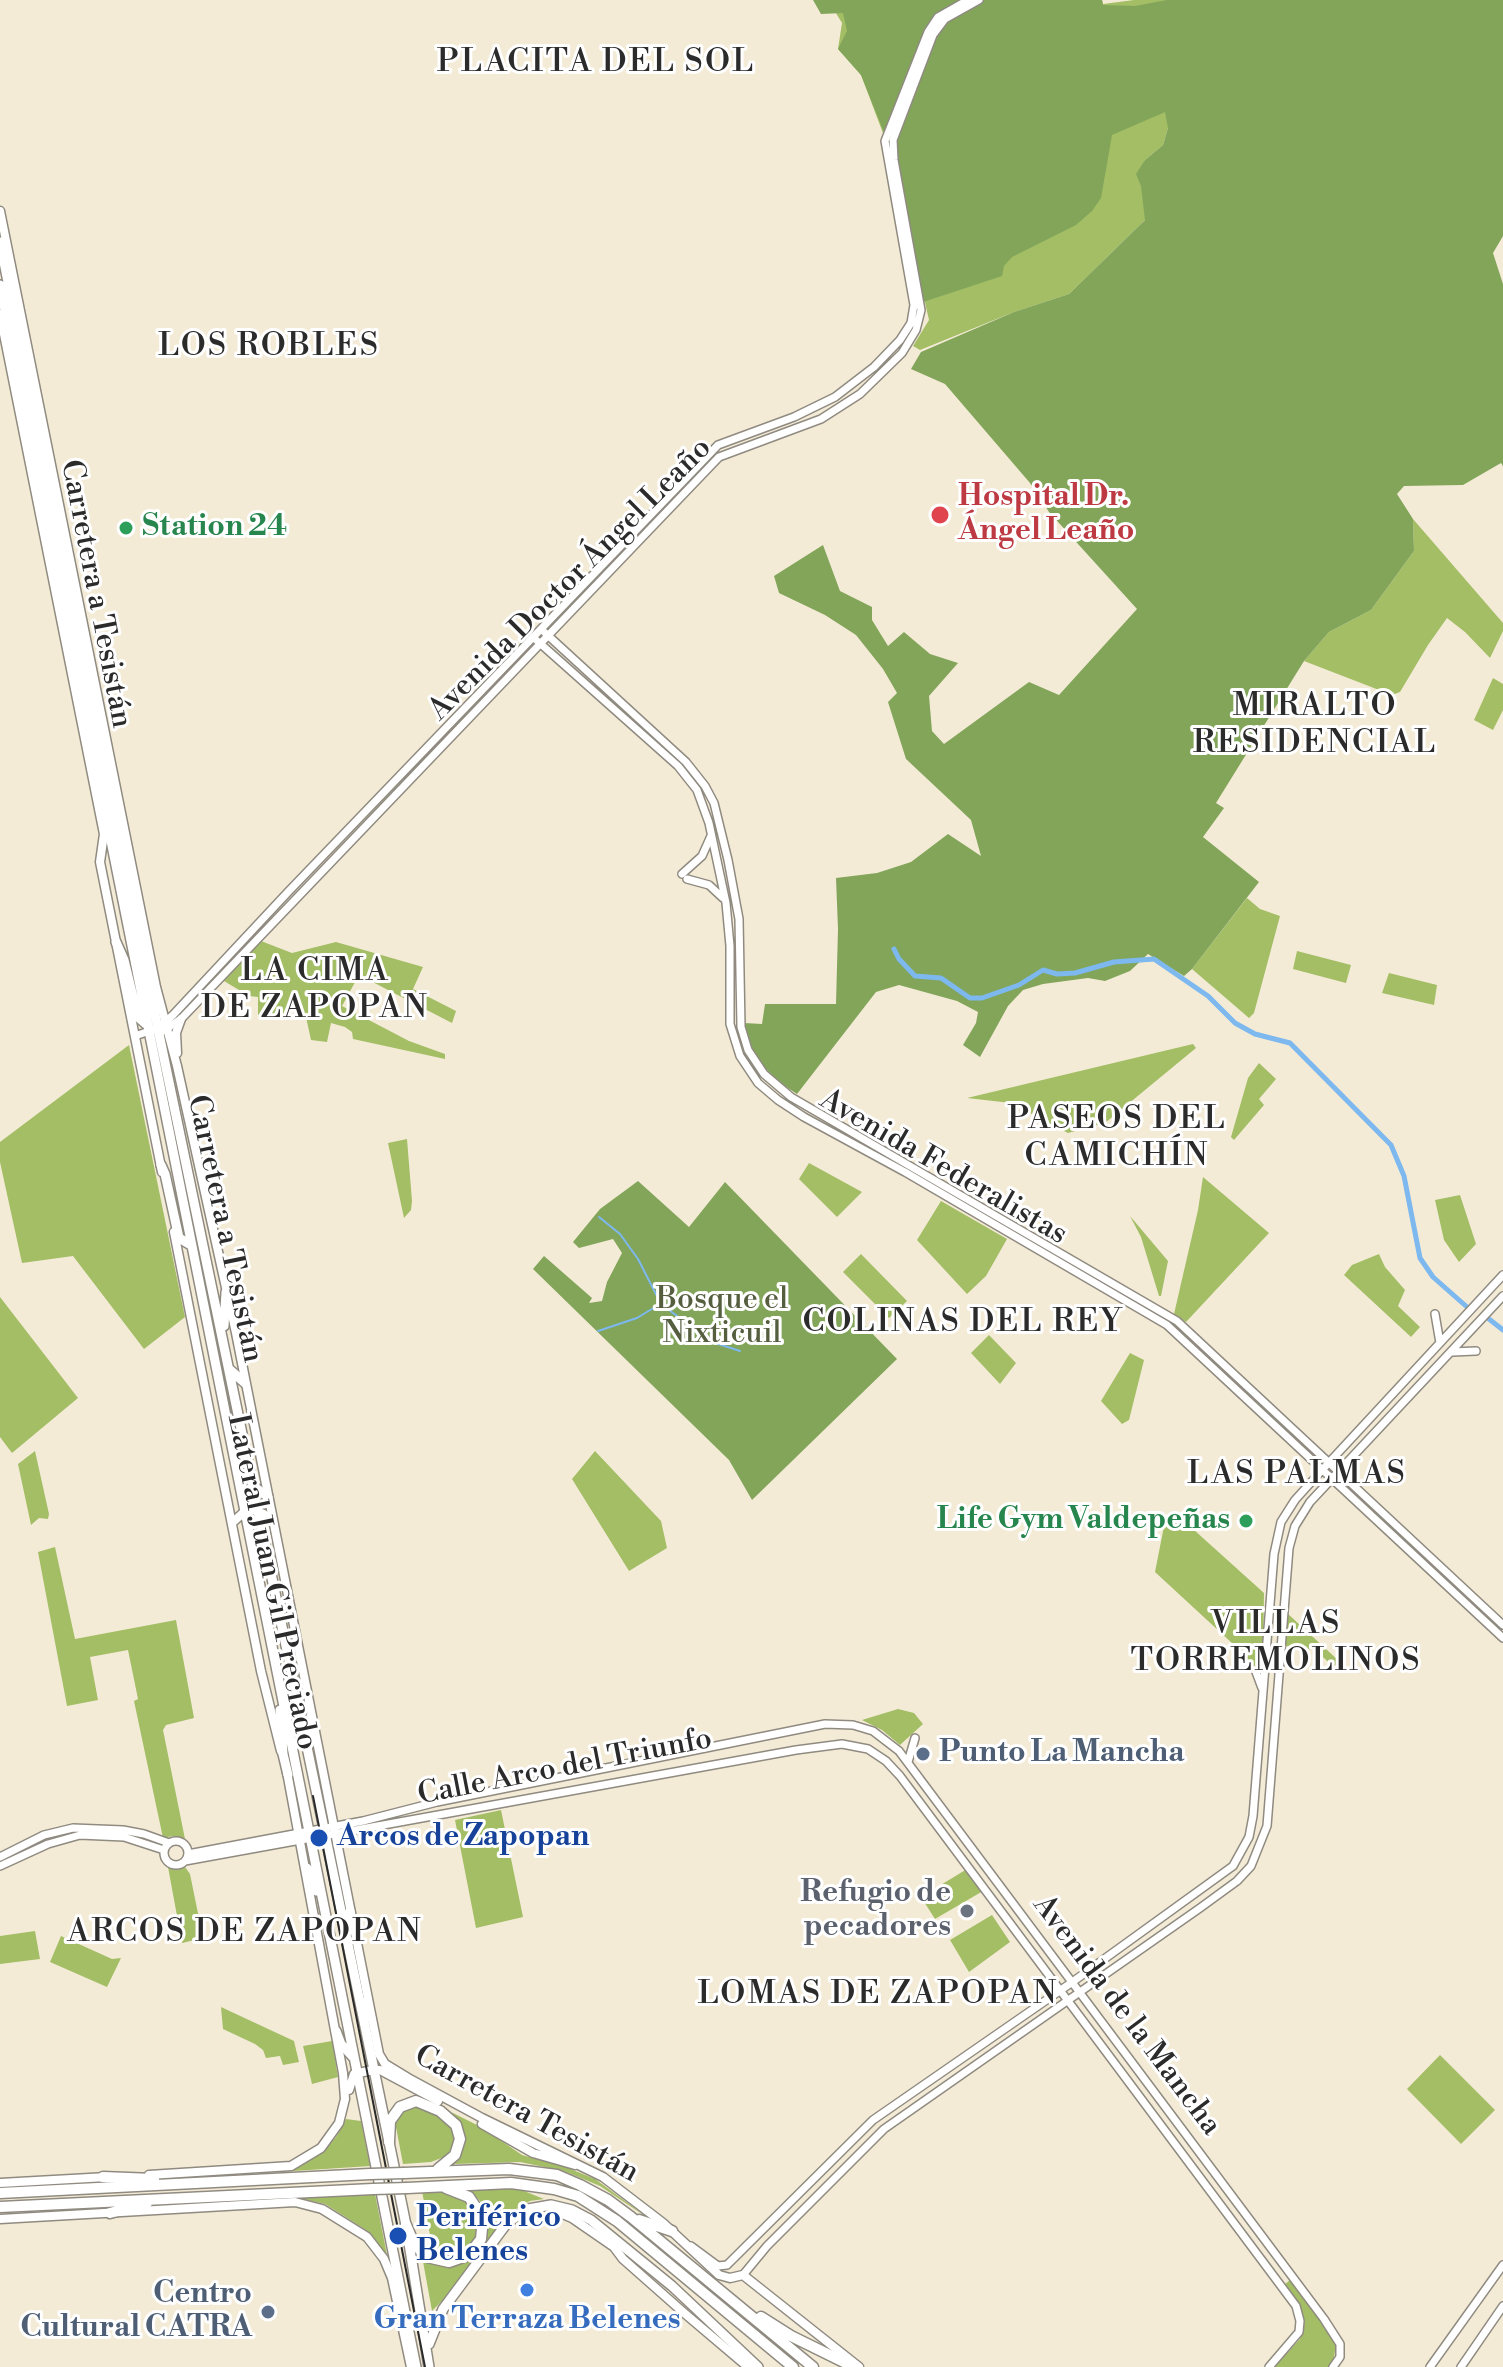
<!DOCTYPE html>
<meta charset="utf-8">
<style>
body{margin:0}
canvas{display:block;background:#f4ebd7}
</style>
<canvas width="1503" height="2367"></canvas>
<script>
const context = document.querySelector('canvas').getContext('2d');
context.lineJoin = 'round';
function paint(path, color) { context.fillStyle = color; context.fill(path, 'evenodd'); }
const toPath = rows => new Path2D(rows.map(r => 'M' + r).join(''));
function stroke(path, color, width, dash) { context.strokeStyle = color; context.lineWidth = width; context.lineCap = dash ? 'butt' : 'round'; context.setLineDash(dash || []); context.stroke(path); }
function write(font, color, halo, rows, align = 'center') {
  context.font = font + ' "Libre Bodoni",serif'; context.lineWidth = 6; context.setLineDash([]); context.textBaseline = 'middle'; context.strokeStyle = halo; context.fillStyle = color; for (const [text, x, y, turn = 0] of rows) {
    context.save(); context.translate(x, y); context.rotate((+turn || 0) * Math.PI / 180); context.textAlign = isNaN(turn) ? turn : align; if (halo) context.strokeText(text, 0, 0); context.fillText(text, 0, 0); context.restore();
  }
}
paint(toPath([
 [828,0,1102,0,1103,4,1134,0,1314,0,1168,128,1163,145,1145,160,1140,174,1147,218,1069,294,1014,312,920,350,913,346,929,320,892,157,861,75,838,49,842,23],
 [1413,519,1503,623,1503,631,1490,658,1465,632,1447,618,1428,645,1400,692,1392,695,1304,661,1329,632,1371,610,1414,551],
 [1493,678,1503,684,1503,710,1493,730,1474,720],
 [1247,898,1260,909,1280,916,1254,1013,1249,1018,1192,969],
 [261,941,292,953,336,942,423,967,413,989,456,1011,452,1023,359,975,342,1006,409,1041,445,1054,445,1059,353,1039,352,1032,345,1027,331,1023,327,1042,311,1040,306,1017,296,1018,296,1012,292,1007,285,1009,283,1016,271,1018,270,1012,258,1015,258,997,249,996,224,981],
 [1297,951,1351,965,1346,983,1293,969],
 [1389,973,1437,985,1434,1005,1382,993],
 [1193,1044,1196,1048,1105,1123,1068,1133,1011,1103,967,1098],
 [129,1045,185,1317,144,1349,73,1256,22,1263,0,1162,0,1142],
 [1259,1063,1276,1079,1259,1099,1264,1105,1234,1140,1231,1137,1248,1078],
 [407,1139,412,1201,411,1210,404,1218,388,1143],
 [809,1163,862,1192,837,1217,799,1179],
 [1203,1177,1269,1233,1186,1322,1174,1314,1198,1210],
 [1460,1195,1476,1244,1459,1262,1444,1240,1435,1200],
 [941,1201,1007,1239,986,1276,967,1294,917,1240],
 [1130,1216,1168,1261,1161,1296,1159,1296,1141,1237],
 [861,1254,907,1301,889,1318,843,1272],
 [1379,1254,1385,1267,1405,1290,1398,1306,1420,1327,1411,1337,1344,1275,1352,1265],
 [0,1297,78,1398,12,1453,0,1437],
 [989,1335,1016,1363,1000,1384,971,1353],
 [1130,1353,1144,1360,1129,1420,1122,1424,1101,1401],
 [35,1451,49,1514,48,1519,39,1518,31,1525,18,1464],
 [595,1451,661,1521,667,1548,629,1571,572,1479],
 [1166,1516,1183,1520,1264,1593,1263,1654,1258,1671,1233,1644,1155,1572],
 [55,1547,75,1639,176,1620,194,1718,166,1725,163,1730,185,1839,173,1836,163,1838,134,1701,138,1699,128,1650,90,1657,98,1700,67,1706,38,1552],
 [1287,1613,1339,1661,1334,1667,1315,1650,1285,1646],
 [898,1709,914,1713,923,1724,900,1745,882,1730,862,1720],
 [501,1810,523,1917,476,1928,455,1820],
 [168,1867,177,1870,185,1867,190,1874,203,1938,182,1943],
 [967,1869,983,1891,935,1919,921,1897],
 [992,1915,1010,1942,969,1972,950,1940],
 [35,1931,40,1959,0,1964,0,1936],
 [61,1936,112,1959,121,1958,107,1987,50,1962],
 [221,2007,294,2041,299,2062,283,2065,280,2056,266,2058,263,2050,255,2044,223,2029],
 [332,2041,338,2077,312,2084,303,2046],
 [1440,2055,1495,2110,1461,2144,1407,2089],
 [412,2105,445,2116,456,2134,454,2147,444,2157,431,2162,403,2164,395,2122,402,2110],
 [451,2112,481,2127,522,2155,568,2168,595,2179,651,2220,600,2186,564,2171,520,2162,454,2164,463,2134,460,2121],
 [346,2119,361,2121,370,2166,294,2171,294,2168,324,2151,336,2137],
 [467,2187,514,2187,544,2199,530,2201,507,2214,448,2295,432,2311,422,2256,456,2264,485,2237,487,2214,480,2201],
 [422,2191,447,2192,463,2196,478,2215,477,2236,469,2248,450,2256,435,2255,427,2250,426,2248,432,2246],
 [375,2194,387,2255,366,2230,325,2204,303,2199,208,2204,208,2200],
 [1291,2279,1336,2342,1334,2359,1328,2367,1274,2367,1300,2339,1305,2322,1296,2301,1284,2285]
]), '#a3be65');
paint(toPath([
 [813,0,1102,0,1103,5,1135,6,1167,0,1503,0,1503,236,1493,253,1503,284,1503,466,1501,463,1463,485,1404,486,1397,494,1413,519,1414,551,1371,610,1329,632,1304,661,1216,803,1224,808,1203,837,1259,882,1192,969,1184,976,1148,954,1130,971,1105,981,1088,978,1043,984,1023,990,1008,1006,980,1057,963,1045,976,1023,978,1012,957,1001,899,985,876,992,797,1094,779,1082,760,1063,752,1049,744,1023,762,1024,765,1004,836,1004,838,929,836,878,877,873,911,862,948,834,981,856,971,820,906,759,888,702,897,693,883,669,856,635,825,615,779,593,774,576,823,545,840,591,872,607,872,620,888,646,904,632,930,654,958,663,929,696,932,731,944,744,1029,682,1059,695,1137,609,1049,512,1030,483,945,384,911,369,921,352,1014,312,1069,294,1145,220,1141,186,1136,174,1145,160,1163,145,1168,128,1165,112,1112,135,1101,198,1092,211,1076,225,1012,257,1004,266,1002,276,923,302,895,160,861,75,838,49,847,31,843,13,821,14],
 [638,1181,689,1227,725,1182,897,1359,752,1500,729,1460,533,1269,544,1256,592,1298,589,1303,602,1301,607,1282,622,1253,613,1239,579,1248,573,1242,600,1209]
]), '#82a55a');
stroke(toPath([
 [599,1217,620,1234,638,1259,661,1304,712,1342,740,1351],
 [598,1331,637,1318,660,1304]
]), '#7db8ef', 2);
stroke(toPath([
 [894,949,899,959,915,976,941,978,970,998,982,998,1019,985,1043,970,1057,974,1075,973,1114,962,1154,959,1208,996,1235,1023,1255,1034,1290,1043,1391,1145,1404,1176,1420,1258,1433,1277,1467,1307],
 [1489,1319,1503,1330]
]), '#7db8ef', 5);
const tertiary = toPath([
 [542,630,686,762,705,786,714,803,728,860,739,919,741,1027,748,1050,764,1074,791,1097,1177,1321,1503,1625],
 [534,638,678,766,697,790,709,823,726,903,730,946,730,1024,740,1056,758,1083,778,1100,804,1117,905,1172,1167,1325,1503,1638],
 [682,874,702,856,711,836],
 [687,879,709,885,723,898],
 [163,1031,181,1019,719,457,821,419,860,394,902,353,916,330,921,310,894,160,893,140,933,35,945,19,979,0],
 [135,1036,158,1028,173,1015,288,892,718,445,794,417,835,397,874,367,900,340,911,323,914,305,885,141,928,32,938,17,968,0],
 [1435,1314,1440,1343],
 [1452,1352,1476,1351],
 [1256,1672,1262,1688],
 [908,1762,915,1738],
 '164 1853a12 12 0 1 1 24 0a12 12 0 1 1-24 0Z',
 [188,1854,363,1821,437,1802,825,1724,853,1725,873,1731,899,1751,1324,2319,1340,2344,1340,2357,1333,2367],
 [0,1857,44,1835,73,1828,123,1830,144,1834,169,1843],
 [185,1861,796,1750,842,1744,868,1749,886,1761,900,1776,1296,2306,1300,2321,1299,2332,1269,2367],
 [0,1866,48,1844,80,1835,124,1837,164,1850],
 [691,2246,718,2266,727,2265,873,2120,1071,1983,1233,1866,1249,1837,1253,1816,1274,1554,1281,1522,1295,1500,1323,1469,1503,1275],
 [743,2275,767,2246,884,2129,1200,1908,1237,1881,1251,1866,1267,1826,1289,1548,1295,1526,1310,1502,1503,1296],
 [1430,2367,1503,2265],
 [1461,2367,1503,2306]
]);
const secondary = toPath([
 [0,211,156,987,177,1066,236,1333,379,2054,385,2064,408,2078,482,2118,603,2177,663,2223,719,2275,730,2278,743,2275,859,2367],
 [0,314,104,834,100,862,162,1172],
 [177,1053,176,1033,181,1019],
 [174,1232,261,1671,281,1751],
 [232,1523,244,1512,253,1510,264,1514,272,1522],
 [349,2090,354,2074,373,2070,380,2070,438,2101],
 [482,2124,533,2153,575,2165],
 [149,2175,291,2166,321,2148,339,2123,345,2099,343,2073,287,1772],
 [0,2183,107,2177],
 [551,2209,572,2218,614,2247,623,2259,683,2312,748,2367],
 [0,2219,295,2202,322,2209,367,2237,384,2259,392,2278,411,2367]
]);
const primary = toPath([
 [0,242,125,870,389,2142,406,2225,429,2367],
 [0,285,416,2367],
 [116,942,124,960,138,1017,146,1024],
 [161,1165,165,1174,179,1238,191,1245],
 [224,1326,226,1292],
 [229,1369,245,1383],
 [252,1485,268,1497],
 [280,1710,283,1754,288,1775],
 [310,1743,311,1716],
 [307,1868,316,1891],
 [348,1931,350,1911],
 [360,2000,371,2018],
 [336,2031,341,2044,353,2057],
 [429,2344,443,2309,507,2223,528,2209,551,2205,572,2210,591,2220,672,2286,758,2367]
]);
const motorway = toPath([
 [389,2142,390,2121,400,2107,416,2101,440,2111,456,2125,460,2139,455,2155,438,2169],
 [404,2173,509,2169,557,2175,580,2185,608,2200,631,2217,813,2367],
 [103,2177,154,2179],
 [407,2188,511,2183,554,2189,578,2196,617,2221,793,2367],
 [0,2193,370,2174],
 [0,2207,373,2189],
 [110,2213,147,2203],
 [639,2220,672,2231],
 [406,2225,414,2244,427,2257,449,2262,469,2255,481,2239,483,2218,469,2197,446,2188],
 [761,2317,791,2336,854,2367]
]);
stroke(tertiary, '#908b81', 10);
stroke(secondary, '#908b81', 11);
stroke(primary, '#908b81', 12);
stroke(motorway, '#908b81', 13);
stroke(tertiary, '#fff', 7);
stroke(secondary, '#fff', 8);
stroke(primary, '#fff', 9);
stroke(motorway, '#fff', 10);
stroke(toPath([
 [313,1796,425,2367]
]), '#2b2b2b', 2);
const motorwayBridge = toPath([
 [370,2174,404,2173],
 [373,2189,407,2188]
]);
stroke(motorwayBridge, '#908b81', 13, []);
stroke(motorwayBridge, '#fff', 10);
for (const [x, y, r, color] of [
 [940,515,10,"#e0444e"],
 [126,528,8,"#2e9e5b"],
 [1246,1521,8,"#2e9e5b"],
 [923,1754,8,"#5c6f8a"],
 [319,1838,10,"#1a4fb4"],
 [967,1911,8,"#6b7280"],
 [398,2236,10,"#1a4fb4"],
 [527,2290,8,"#3f7fe0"],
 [268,2312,8,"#5c6f8a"]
]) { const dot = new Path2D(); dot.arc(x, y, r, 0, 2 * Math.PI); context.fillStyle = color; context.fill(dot); stroke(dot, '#fff', 3); }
write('bold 30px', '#be3a42', '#fff', [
 ["Hospital Dr.",958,498],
 ["Ángel Leaño",958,532]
], 'left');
write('bold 30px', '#27864d', '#fff', [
 ["Station 24",142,528],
 ["Life Gym Valdepeñas",1230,1521,"right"]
], 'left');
write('30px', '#2b2b2b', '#fff', [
 ["Avenida Doctor Ángel Leaño",571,580,-45],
 ["Carretera a Tesistán",95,594,79],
 ["Avenida Federalistas",943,1168,30],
 ["Carretera a Tesistán",224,1229,78],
 ["Lateral Juan Gil Preciado",271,1582,78],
 ["Calle Arco del Triunfo",565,1768,-11],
 ["Avenida de la Mancha",1126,2016,53],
 ["Carretera Tesistán",526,2115,29]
]);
write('30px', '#555e3f', '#fff', [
 ["Bosque el",722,1301],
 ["Nixticuil",722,1335]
]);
write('bold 30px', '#4e5e75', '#fff', [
 ["Punto La Mancha",939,1754],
 ["Centro",252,2295,"right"],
 ["Cultural CATRA",252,2329,"right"]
], 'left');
write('bold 30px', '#164399', '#fff', [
 ["Arcos de Zapopan",337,1838],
 ["Periférico",416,2219],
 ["Belenes",416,2253]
], 'left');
write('bold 30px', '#5b616d', '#fff', [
 ["Refugio de",951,1894],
 ["pecadores",951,1928]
], 'right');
write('bold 30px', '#366cbe', '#fff', [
 ["Gran Terraza Belenes",527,2321]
]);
context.letterSpacing = '2px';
write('32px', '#2b2b2b', '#fff', [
 ["PLACITA DEL SOL",596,63],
 ["LOS ROBLES",269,347],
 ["MIRALTO",1315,707],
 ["RESIDENCIAL",1315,744],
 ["LA CIMA",315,972],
 ["DE ZAPOPAN",315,1009],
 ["PASEOS DEL",1117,1120],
 ["CAMICHÍN",1117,1157],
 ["COLINAS DEL REY",963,1323],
 ["LAS PALMAS",1297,1475],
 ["VILLAS",1276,1625],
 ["TORREMOLINOS",1276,1662],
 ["ARCOS DE ZAPOPAN",245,1933],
 ["LOMAS DE ZAPOPAN",878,1995]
]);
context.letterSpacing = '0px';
</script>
